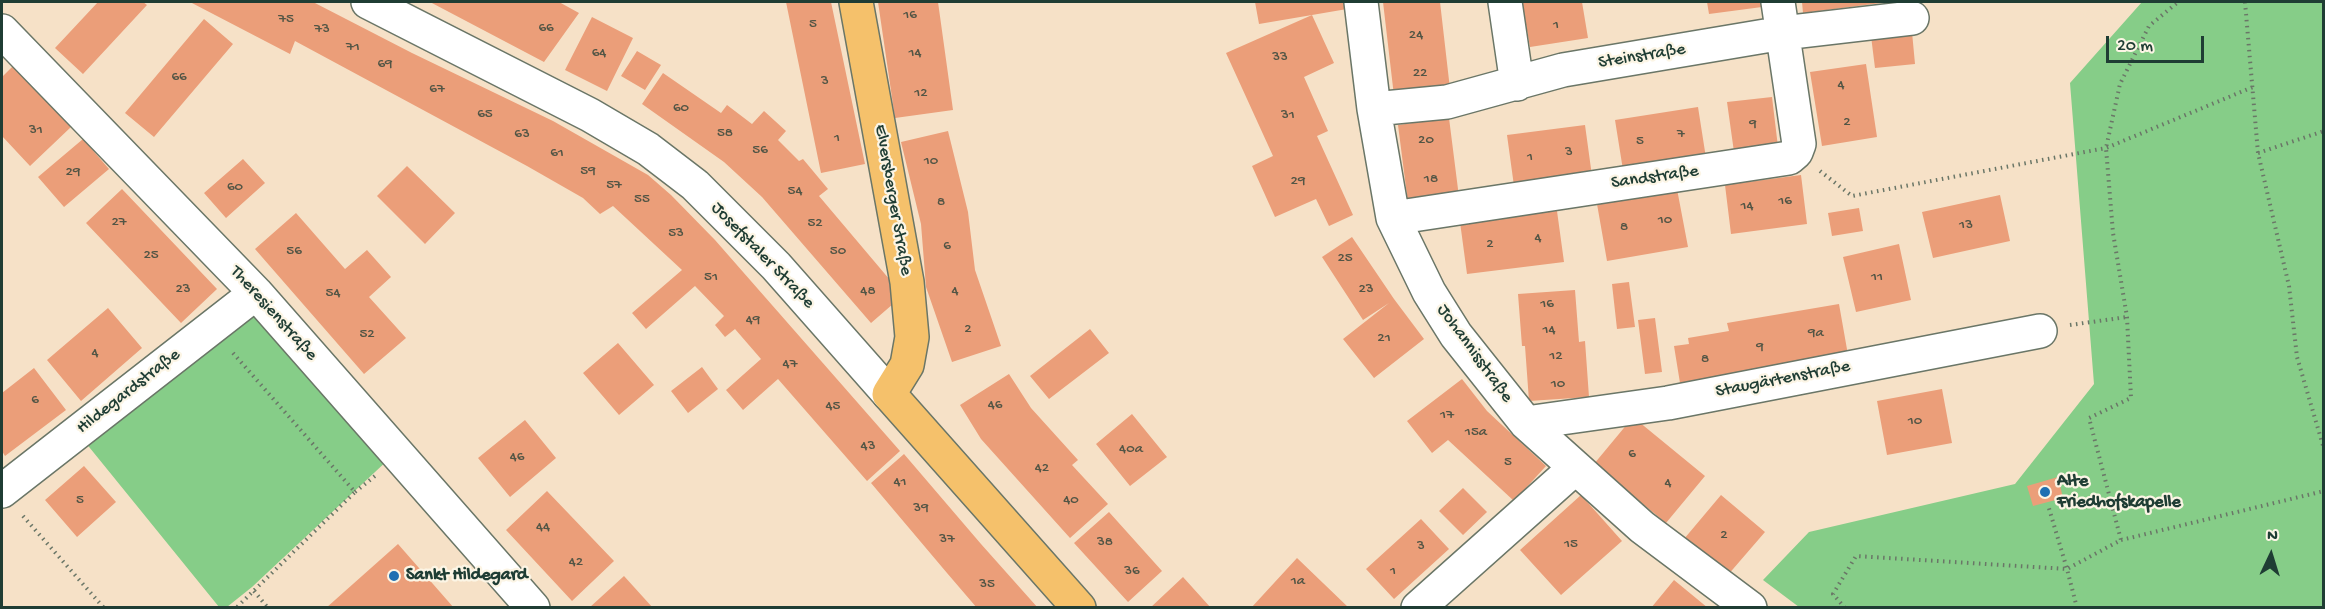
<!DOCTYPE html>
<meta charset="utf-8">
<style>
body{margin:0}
#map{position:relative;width:2325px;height:609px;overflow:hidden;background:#f6e1c7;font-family:"Gochi Hand",sans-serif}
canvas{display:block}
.frame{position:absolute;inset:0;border:3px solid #1f3d34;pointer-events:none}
.north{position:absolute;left:2241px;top:525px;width:60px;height:60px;-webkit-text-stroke:4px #fcf5e5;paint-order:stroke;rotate:4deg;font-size:16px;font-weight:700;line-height:24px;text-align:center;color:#1f3d34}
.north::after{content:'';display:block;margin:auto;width:21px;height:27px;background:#1f3d34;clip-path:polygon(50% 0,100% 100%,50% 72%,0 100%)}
.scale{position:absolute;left:2106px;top:36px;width:98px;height:27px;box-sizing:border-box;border:3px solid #1f3d34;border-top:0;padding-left:8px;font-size:18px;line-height:21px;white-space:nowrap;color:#1f3d34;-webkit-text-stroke:4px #fcf5e5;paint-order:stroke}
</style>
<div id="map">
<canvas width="2325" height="609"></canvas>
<div class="frame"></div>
<div class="north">N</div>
<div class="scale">20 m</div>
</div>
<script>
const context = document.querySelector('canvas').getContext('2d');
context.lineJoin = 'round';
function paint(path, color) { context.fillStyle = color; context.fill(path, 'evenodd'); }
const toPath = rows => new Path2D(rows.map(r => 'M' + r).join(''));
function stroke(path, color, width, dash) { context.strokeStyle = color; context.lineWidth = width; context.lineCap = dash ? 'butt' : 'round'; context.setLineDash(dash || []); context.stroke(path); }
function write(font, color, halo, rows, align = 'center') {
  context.font = font + ' "Gochi Hand",sans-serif'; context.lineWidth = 4.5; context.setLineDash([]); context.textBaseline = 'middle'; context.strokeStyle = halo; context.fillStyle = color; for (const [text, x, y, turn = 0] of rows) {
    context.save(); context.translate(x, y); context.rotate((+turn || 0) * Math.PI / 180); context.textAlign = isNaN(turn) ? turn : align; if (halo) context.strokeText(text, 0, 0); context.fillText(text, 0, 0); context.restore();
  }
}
paint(toPath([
 [2142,2,2323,2,2323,607,1799,607,1763,580,1809,532,2015,484,2094,384,2070,83],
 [253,300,390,458,252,587,227,607,219,607,81,437]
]), '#86cd88');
paint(toPath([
 [98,2,143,2,147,5,83,74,55,48],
 [190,2,313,2,412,53,553,121,648,175,671,195,715,240,900,451,867,481,778,379,743,410,726,390,761,359,735,329,725,337,715,325,724,316,695,286,646,329,632,313,682,270,613,206,600,214,583,198,527,166,295,41,290,54],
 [430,2,559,2,579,13,544,62],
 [786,2,831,2,865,164,821,173],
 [878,2,938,2,953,110,895,118],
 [1255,2,1346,2,1347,9,1312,15,1334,63,1304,77,1328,131,1317,136,1353,215,1329,226,1316,199,1275,217,1252,166,1273,156,1226,53,1312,15,1259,24],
 [1383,2,1440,2,1450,89,1394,96],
 [1522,2,1582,2,1588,38,1530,47],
 [1707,2,1761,2,1762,7,1709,14],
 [1802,2,1880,2,1881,3,1803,13],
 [592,17,633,38,607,91,565,70],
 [204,19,233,44,154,137,125,113],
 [1912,32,1915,64,1875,68,1871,36],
 [637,51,661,65,645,90,621,76],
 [1866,64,1877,137,1822,146,1810,72],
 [13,66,71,127,30,166,2,136,2,77],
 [663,73,721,113,727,105,752,124,764,111,786,131,778,140,799,161,803,159,828,189,819,196,890,280,893,304,871,323,762,197,724,162,642,104],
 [1772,97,1778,147,1734,152,1727,102],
 [1698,107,1706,158,1623,170,1615,120],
 [1449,118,1459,197,1408,203,1398,125],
 [1585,125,1592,176,1514,186,1507,135],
 [948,131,968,212,975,270,1001,346,952,362,926,287,921,224,901,142],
 [83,139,109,169,64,207,38,177],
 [243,159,265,183,226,218,204,193],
 [407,166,455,213,425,244,377,196],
 [1801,175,1807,224,1731,234,1725,185],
 [122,189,217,289,181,323,86,223],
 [1677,189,1688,247,1607,261,1597,204],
 [2000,195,2010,241,1933,258,1922,212],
 [1859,208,1863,231,1832,236,1828,213],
 [1557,211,1564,262,1467,274,1460,222],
 [296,213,345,269,367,250,391,277,369,297,406,338,364,374,255,249],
 [1352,237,1394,299,1424,339,1374,378,1343,339,1389,303,1363,320,1322,257],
 [1899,244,1911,300,1856,312,1843,257],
 [1629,282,1635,327,1617,329,1612,284],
 [1575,290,1579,342,1585,341,1589,397,1529,401,1525,346,1522,346,1518,294],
 [1839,304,1848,355,1680,383,1674,346,1689,344,1688,338,1729,331,1727,323],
 [108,308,142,348,81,401,47,360],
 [1655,318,1662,372,1645,374,1638,320],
 [1090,329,1109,353,1049,399,1030,376],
 [618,343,654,385,619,415,583,373],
 [702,367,718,389,688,413,671,391],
 [34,368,66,410,5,456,2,451,2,393],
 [1009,374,1031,408,1078,460,1072,465,1108,504,1070,538,981,439,960,405],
 [1462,379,1487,411,1546,466,1514,501,1448,440,1432,453,1407,421],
 [1942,389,1952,443,1887,455,1877,401],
 [1132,414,1167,457,1130,486,1096,444],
 [1633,417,1705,476,1666,523,1594,464],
 [525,420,556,458,510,497,478,458],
 [904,454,981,544,1038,608,977,608,947,573,871,483],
 [84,466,116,502,77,537,45,500],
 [2058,477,2063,498,2033,506,2027,486],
 [1463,488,1487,512,1463,535,1439,511],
 [547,491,614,561,572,601,506,530],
 [1581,495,1622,541,1561,595,1520,550],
 [1721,495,1765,532,1727,576,1684,539],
 [1109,512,1162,571,1128,602,1074,543],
 [1421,519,1449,549,1394,599,1366,569],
 [398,544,454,608,326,608],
 [1297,558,1349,608,1251,608],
 [624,576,653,608,589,608],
 [1183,577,1211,608,1150,608],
 [1674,580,1708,608,1651,608]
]), '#eb9e79');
const minor = toPath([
 [368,2,590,115,648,149,695,185,776,266,889,394],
 [1361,2,1374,109,1393,218,1429,292,1456,335,1526,423,1642,527,1750,608],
 [1505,2,1517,84],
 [2,31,256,293,533,608],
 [1374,109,1447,102,1563,70,1783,33,1912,18],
 [1393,218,1789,158,1796,152,1799,144,1778,2],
 [1526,423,1668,403,2040,331],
 [2,491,256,293],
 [1418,608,1575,468]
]);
const major = toPath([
 [856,2,907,282,912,337,907,365,889,394,1079,608]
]);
stroke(minor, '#6a7667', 36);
stroke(major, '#6a7667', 36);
stroke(toPath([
 [2245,2,2258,153,2289,286,2297,357,2324,449],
 [2258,153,2324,131],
 [1820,171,1852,196,2106,148,2253,87],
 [2070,325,2127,317],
 [233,353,355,492,236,608],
 [355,492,375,476],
 [23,516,104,608],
 [2121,540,2324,491],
 [254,591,268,608],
 [1845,608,1833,594,1856,556,2067,569,2048,505],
 [2077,608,2067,569,2121,540,2089,418,2131,398,2127,317,2113,233,2106,148,2120,84,2149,26,2178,2]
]), '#6a7667', 4, [1.5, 4.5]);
stroke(minor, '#fff', 33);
stroke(major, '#f5c16b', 33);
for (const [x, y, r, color] of [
 [2045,492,6,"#1f6fb2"],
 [394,576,6,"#1f6fb2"]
]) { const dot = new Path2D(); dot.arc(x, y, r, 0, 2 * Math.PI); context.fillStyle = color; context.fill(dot); stroke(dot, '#fcf5e5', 2); }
write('15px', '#525545', null, [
 ["16",910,16],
 ["75",286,20],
 ["5",813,25],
 ["1",1556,26],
 ["66",546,29],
 ["73",322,30],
 ["24",1416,36],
 ["71",353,48],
 ["64",599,54],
 ["14",915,54],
 ["33",1280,58],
 ["69",385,65],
 ["22",1420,74],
 ["66",179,78],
 ["3",825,82],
 ["4",1841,86],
 ["67",437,90],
 ["12",921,94],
 ["60",681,109],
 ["65",485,115],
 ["31",1288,116],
 ["2",1847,123],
 ["9",1753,125],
 ["31",36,131],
 ["58",725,134],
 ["63",522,135],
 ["7",1681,135],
 ["1",837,139],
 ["20",1426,141],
 ["5",1640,142],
 ["56",760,151],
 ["3",1569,153],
 ["61",557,154],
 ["1",1530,158],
 ["10",931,162],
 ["59",588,172],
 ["29",73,173],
 ["18",1431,180],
 ["29",1298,182],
 ["57",614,186],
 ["60",235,188],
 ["54",795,192],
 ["55",642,200],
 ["16",1785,202],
 ["8",941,203],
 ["14",1747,207],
 ["10",1665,221],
 ["27",119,223],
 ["52",815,224],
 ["13",1966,226],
 ["8",1624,228],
 ["53",676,234],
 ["4",1538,239],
 ["2",1490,245],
 ["6",947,247],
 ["56",294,252],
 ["50",838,252],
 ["25",151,256],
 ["25",1345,259],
 ["51",711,278],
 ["11",1877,278],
 ["23",183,290],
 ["23",1366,290],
 ["48",868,292],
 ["4",955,292],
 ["54",333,294],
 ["16",1547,305],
 ["49",753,321],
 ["2",968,330],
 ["14",1549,331],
 ["9a",1816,334],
 ["52",367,335],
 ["21",1384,339],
 ["9",1760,348],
 ["4",95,354],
 ["12",1556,357],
 ["8",1705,360],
 ["47",790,365],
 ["10",1558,385],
 ["6",35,401],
 ["46",995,406],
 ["45",833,407],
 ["17",1447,416],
 ["10",1915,422],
 ["15a",1476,433],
 ["43",868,447],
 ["40a",1131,450],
 ["6",1632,455],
 ["46",517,458],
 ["5",1508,463],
 ["42",1042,469],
 ["41",900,483],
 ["4",1668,484],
 ["5",80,501],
 ["40",1071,501],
 ["39",921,509],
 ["44",543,528],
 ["2",1724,536],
 ["37",947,540],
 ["38",1105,543],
 ["15",1571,545],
 ["3",1421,547],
 ["42",576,563],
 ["36",1132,572],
 ["1",1393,572],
 ["1a",1298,582],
 ["35",987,585]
]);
write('18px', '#1f3d34', '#fcf5e5', [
 ["Steinstraße",1642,57,-9],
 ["Sandstraße",1655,178,-8],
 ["Elversberger Straße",892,200,80],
 ["Josefstaler Straße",762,256,46],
 ["Theresienstraße",273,314,48],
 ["Johannisstraße",1474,354,54],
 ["Staugärtenstraße",1783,380,-11],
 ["Hildegardstraße",129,392,-38]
]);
write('bold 18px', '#1f3d34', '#fcf5e5', [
 ["Alte",2057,482],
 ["Friedhofskapelle",2057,503],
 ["Sankt Hildegard",406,576]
], 'left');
</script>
